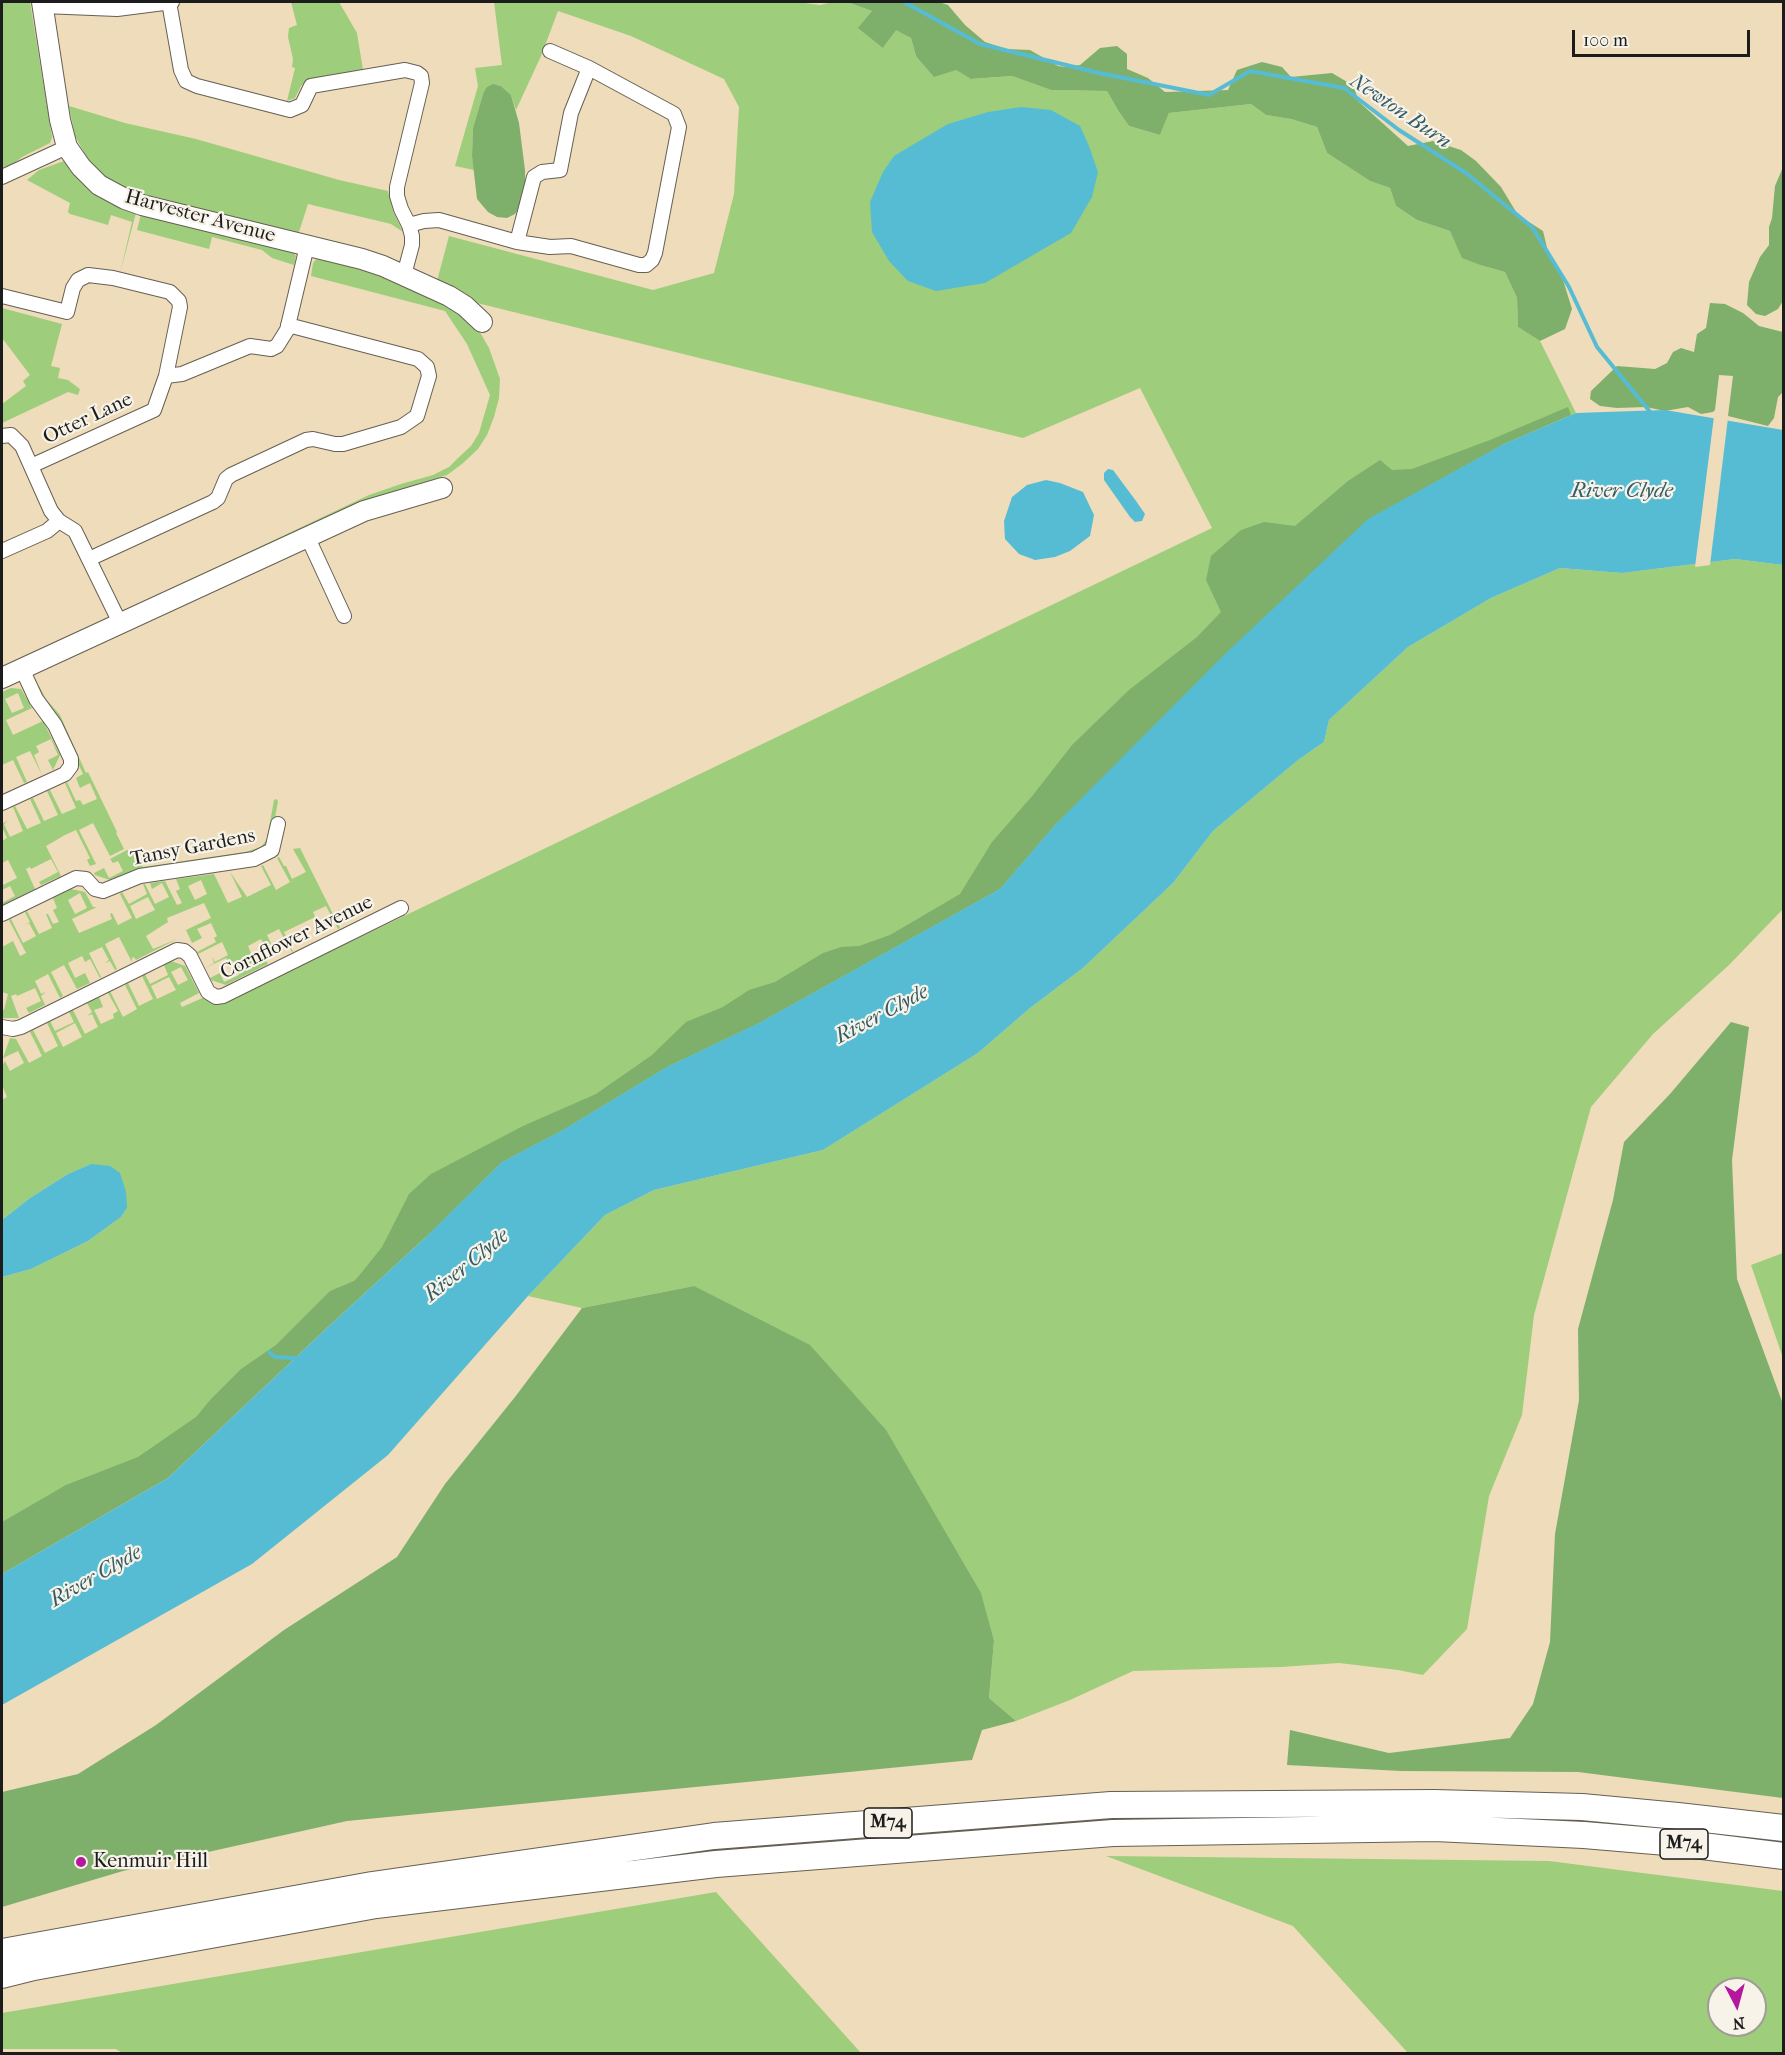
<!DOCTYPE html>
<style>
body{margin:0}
#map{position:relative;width:1785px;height:2055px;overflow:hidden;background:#eedcba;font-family:"IM FELL French Canon",serif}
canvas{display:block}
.frame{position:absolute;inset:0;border:3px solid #1c1c1c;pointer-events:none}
.north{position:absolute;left:1707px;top:1977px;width:60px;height:60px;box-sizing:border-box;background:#f7f3e8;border:2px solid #9f9d96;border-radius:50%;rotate:174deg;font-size:16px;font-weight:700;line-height:24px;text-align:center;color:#1c1c1c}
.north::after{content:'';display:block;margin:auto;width:21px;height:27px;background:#b5179e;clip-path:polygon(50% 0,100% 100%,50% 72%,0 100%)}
.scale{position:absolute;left:1572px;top:30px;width:178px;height:27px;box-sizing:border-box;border:3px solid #1c1c1c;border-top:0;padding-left:8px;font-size:18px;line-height:21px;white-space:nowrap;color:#1c1c1c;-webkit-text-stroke:4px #f7f3e8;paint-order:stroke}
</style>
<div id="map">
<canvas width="1785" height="2055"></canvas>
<div class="frame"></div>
<div class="north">N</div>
<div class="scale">100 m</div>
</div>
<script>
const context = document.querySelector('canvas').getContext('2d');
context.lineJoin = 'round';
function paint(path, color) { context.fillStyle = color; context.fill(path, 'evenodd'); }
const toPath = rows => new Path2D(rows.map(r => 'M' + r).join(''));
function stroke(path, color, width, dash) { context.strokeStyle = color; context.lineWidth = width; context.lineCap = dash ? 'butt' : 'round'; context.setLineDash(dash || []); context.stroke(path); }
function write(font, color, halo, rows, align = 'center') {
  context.font = font + ' "IM FELL French Canon",serif'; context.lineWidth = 4.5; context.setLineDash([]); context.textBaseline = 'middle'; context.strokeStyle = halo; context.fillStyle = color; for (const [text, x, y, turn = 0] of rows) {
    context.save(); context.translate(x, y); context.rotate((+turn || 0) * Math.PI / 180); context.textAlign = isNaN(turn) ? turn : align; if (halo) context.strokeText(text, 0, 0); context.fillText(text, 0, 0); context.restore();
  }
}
paint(toPath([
 [2,2,30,2,52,137,50,143,22,157,12,165,3,167,2,167],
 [291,2,339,2,357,33,363,70,308,79,301,86,295,98,287,101,295,68,292,67,293,59,288,37,289,28,297,25],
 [494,2,797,2,820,5,833,2,847,2,872,11,884,47,896,29,911,38,916,56,956,70,972,79,1012,76,1051,90,1107,91,1119,112,1129,126,1160,135,1169,113,1251,104,1266,115,1291,119,1317,127,1327,153,1370,181,1390,188,1396,206,1417,220,1450,231,1463,258,1480,265,1505,272,1517,298,1518,327,1540,341,1576,413,1504,444,1000,889,426,1237,2,1574,2,1277,31,1269,88,1241,121,1217,127,1208,91,1164,68,1174,30,1198,2,1220,2,1100,7,1097,2,1085,2,1066,5,1061,10,1071,24,1063,18,1051,3,1058,10,1038,16,1039,29,1063,42,1056,30,1032,33,1030,45,1053,58,1046,47,1023,50,1021,55,1031,74,1022,69,1012,73,1010,85,1034,98,1027,92,1014,87,1016,92,1012,87,1003,99,997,103,1007,94,1010,101,1024,114,1018,113,1014,118,1011,108,993,110,991,123,1017,137,1009,125,985,128,983,139,1006,153,999,142,976,145,974,150,984,168,975,164,965,171,961,185,966,199,993,180,1003,182,1007,205,997,220,1003,345,939,348,943,1212,528,1140,388,1023,438,473,302,437,281,449,236,653,290,714,273,734,194,739,107,724,79,631,36,558,11,541,56,516,110,511,95,501,86,497,85,483,94,473,128,472,156,474,170,455,166,478,86,475,68,502,65],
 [181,967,188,980,178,985,171,972],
 [169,977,176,990,157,999,151,986],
 [75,1023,82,1037,63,1047,56,1033],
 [69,106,125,123,196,139,339,180,388,191,393,211,403,232,391,224,308,204,298,235,132,192,99,173,86,156,75,136],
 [64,161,83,183,102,198,136,213,120,273,132,222,111,215,108,225,70,214,68,212,70,203,27,180,39,170],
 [141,214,293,252,296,256,294,265,272,258,262,250,212,237,209,249,137,230],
 [318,257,372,271,442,301,477,327,489,348,500,379,499,398,494,417,487,435,478,449,462,464,447,475,363,501,131,608,369,495,401,484,433,475,449,467,458,458,471,446,479,433,490,395,467,344,445,311,311,276,313,263],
 [2,308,62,324,51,366,60,368,58,378,68,380,80,389,78,395,68,392,2,423,2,404,26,386,23,381,30,375,2,338],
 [1735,559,1783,565,1783,909,1729,965,1653,1034,1591,1107,1534,1315,1522,1415,1489,1496,1467,1629,1423,1675,1398,1670,1339,1663,1281,1667,1133,1671,1070,1700,1016,1721,989,1698,994,1641,694,1286,582,1308,528,1296,605,1215,654,1190,823,1150,978,1053,1030,1008,1083,968,1173,883,1213,831,1298,760,1324,742,1329,720,1408,647,1491,598,1560,568,1622,573],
 [39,686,46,699,60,715,86,773,88,772,117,832,116,833,124,849,110,856,93,823,79,830,96,864,90,866,87,860,90,858,76,830,65,835,46,846,61,876,41,885,39,882,58,872,51,859,31,869,30,867,26,869,35,889,2,905,2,903,15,896,10,886,2,890,2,883,3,885,17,878,8,860,2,863,2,841,7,838,2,827,2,821,3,823,8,821,4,824,10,837,23,831,13,807,15,806,27,829,41,823,30,799,33,798,44,821,58,815,47,791,50,790,62,814,76,808,65,783,67,782,76,801,80,800,83,805,97,799,90,783,80,788,76,778,83,774,56,717,35,687],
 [11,688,21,689,32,708,6,720,13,735,43,721,60,755,53,770,48,760,58,755,51,739,36,746,39,752,34,755,42,775,30,751,16,757,27,782,24,783,13,760,2,765,2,692],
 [18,693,24,708,12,713,5,699],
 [276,799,278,801,271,840,263,850,258,852,141,871,141,868,138,868,138,872,115,881,113,878,110,880,95,875,94,873,104,868,109,878,123,871,118,861,113,863,110,859,127,850,135,852,143,867,245,852,261,847,267,839,274,800],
 [300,848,340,928,338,929,326,906,313,912,324,936,313,918,284,932,293,952,292,952,279,929,267,935,273,948,278,947,273,950,278,959,268,941,263,943,261,939,248,946,254,960,263,955,268,964,226,985,211,980,210,978,220,973,224,982,239,975,233,961,229,963,226,958,205,968,214,963,212,957,215,962,228,955,222,942,198,954,197,952,216,942,214,938,217,936,211,923,197,929,202,938,192,943,186,930,211,918,204,903,167,918,168,922,146,936,153,949,177,939,136,960,134,957,132,958,132,962,119,937,105,944,117,969,115,970,110,961,105,963,109,960,102,947,89,953,101,977,100,978,90,959,85,962,82,956,68,963,75,978,85,973,90,983,77,989,64,965,51,972,63,996,60,998,48,974,35,981,41,994,46,992,41,996,45,1005,29,1013,26,1008,41,1001,35,988,17,996,16,994,11,996,19,1018,2,1018,2,1010,4,1010,8,994,2,992,2,947,13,941,20,956,26,953,9,920,11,919,23,943,36,936,29,923,24,925,30,922,25,912,27,911,39,934,52,928,46,914,48,914,53,924,59,922,53,910,57,908,53,898,71,889,85,892,93,907,97,907,72,919,79,933,112,919,110,914,112,913,118,925,132,918,120,894,122,892,129,904,147,894,143,884,145,884,155,904,169,897,162,883,152,889,150,883,165,881,177,905,182,903,176,891,180,889,176,879,214,874,228,903,242,897,230,872,247,897,271,885,261,866,263,865,276,890,290,882,277,858,279,857,284,866,286,866,292,879,306,872,293,849],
 [201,880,207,894,195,900,188,886],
 [80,893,87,908,75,914,68,900],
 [148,897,155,910,136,919,130,906],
 [1783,1253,1784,1253,1783,1358,1751,1265],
 [1106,1856,1549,1861,1783,1891,1783,2053,1408,2053,1293,1926],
 [1719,1989,1755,1989,1755,2025,1719,2025],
 [716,1892,861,2053,124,2054,116,2049,2,2049,2,2013]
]), '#9ecd7c');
paint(toPath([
 [847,2,939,2,948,5,965,25,985,42,1007,49,1030,50,1058,66,1066,67,1080,65,1100,48,1117,46,1127,54,1127,69,1148,78,1165,92,1228,90,1237,70,1262,62,1282,67,1291,77,1332,73,1354,86,1358,101,1408,146,1433,141,1461,150,1476,161,1501,187,1518,215,1543,231,1548,252,1563,280,1572,309,1565,329,1540,341,1518,327,1517,298,1505,272,1480,265,1462,258,1450,231,1417,220,1396,206,1390,188,1370,181,1327,153,1317,127,1291,119,1266,115,1251,104,1169,113,1160,135,1129,126,1119,112,1107,91,1051,90,1012,76,971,79,956,70,934,77,916,56,911,38,896,30,883,48,858,28,872,11],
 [493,84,501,86,511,95,519,123,525,170,525,191,520,207,515,214,507,218,497,217,488,212,477,199,472,156,473,128,483,94,487,87],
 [1783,167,1783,301,1778,309,1765,316,1756,314,1747,305,1749,282,1760,257,1769,245,1769,227,1772,218,1775,186],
 [1710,303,1725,304,1743,313,1759,326,1783,332,1783,392,1778,397,1774,418,1768,426,1728,416,1733,376,1719,375,1715,410,1713,412,1701,414,1688,407,1665,411,1646,407,1617,408,1600,406,1590,399,1591,391,1617,366,1655,369,1667,363,1673,352,1681,348,1694,352,1697,334,1706,328],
 [1568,407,1571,415,1504,444,1368,520,1055,825,1000,889,759,1023,667,1067,563,1130,502,1162,426,1237,328,1327,168,1478,2,1574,2,1522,66,1485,138,1457,196,1417,211,1399,241,1369,276,1345,330,1291,354,1281,358,1277,382,1247,409,1194,431,1174,523,1126,596,1094,652,1055,686,1022,723,1007,749,990,775,982,823,953,841,947,859,946,890,935,960,894,992,842,1033,795,1072,745,1129,690,1197,637,1221,612,1206,580,1211,556,1241,530,1264,522,1295,526,1348,481,1380,460,1392,470,1412,469,1490,440],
 [1731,1022,1749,1027,1732,1160,1737,1279,1783,1404,1783,1798,1578,1772,1401,1771,1287,1765,1290,1730,1389,1753,1510,1738,1533,1704,1550,1642,1555,1534,1579,1400,1578,1329,1613,1200,1624,1142,1670,1094],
 [694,1286,810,1345,886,1430,981,1593,994,1641,989,1698,1016,1721,982,1730,972,1760,347,1821,123,1871,2,1907,2,1792,78,1774,156,1725,284,1630,397,1557,445,1484,515,1397,582,1308]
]), '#7eb06c');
paint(toPath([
 [1021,107,1051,110,1080,126,1089,146,1098,172,1092,197,1071,233,985,283,936,291,908,281,889,261,872,232,870,202,883,172,894,156,948,124,988,112],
 [1665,410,1783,430,1783,565,1735,559,1622,573,1560,568,1491,598,1408,647,1329,720,1324,742,1298,760,1213,831,1173,883,1083,968,1030,1008,978,1053,823,1150,654,1190,605,1215,528,1296,388,1455,252,1564,2,1705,2,1574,168,1478,328,1327,426,1237,502,1162,563,1130,667,1067,759,1023,1000,889,1055,825,1224,655,1368,519,1504,444,1576,413],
 [1108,469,1113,470,1136,501,1145,514,1142,521,1135,522,1130,517,1104,480,1104,473],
 [1046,480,1060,483,1083,492,1094,515,1090,536,1070,551,1055,557,1035,560,1019,554,1005,539,1004,521,1012,497,1027,485],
 [91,1164,110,1166,120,1173,126,1192,127,1208,121,1217,88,1241,31,1269,2,1277,2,1220,30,1198,68,1174]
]), '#56bcd4');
paint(toPath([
 [1714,416,1728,418,1710,565,1695,567]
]), '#eedcba');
stroke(toPath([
 [904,2,980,44,1099,73,1209,95,1250,71,1344,88,1399,130,1466,173,1532,227,1569,287,1597,347,1651,413],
 [269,1352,275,1357,295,1358]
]), '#56bcd4', 4);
const street = toPath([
 [169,2,181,70,186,81,197,86,290,110,302,105,311,86,405,70,417,73,421,76,422,83,397,187,397,196,401,209,409,225,412,236,412,245,404,275],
 [43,6,117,9,172,2],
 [550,51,589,68],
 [2,177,67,147],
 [409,225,424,221,439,220,517,242,550,247,571,246,639,265,646,265,652,260,655,253,679,127,674,114,589,68,571,113,560,170,542,172,534,177,517,242],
 [2,296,67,312,73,288,78,280,88,275,113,278,170,292,179,301,180,307,166,376],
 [2,436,11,435,22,446,51,511,59,521,75,531,120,623],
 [31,466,154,410,166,376,182,374,250,346,271,349,277,346,287,330,307,246],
 [308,538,344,616],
 [2,551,47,531,59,521],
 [89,559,213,502,218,498,226,479,231,475,306,440,313,439,335,444,343,444,401,427,417,416,429,376,427,367,418,359,288,325],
 [2,803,65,774,71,766,71,759,55,725,36,699,22,669],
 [2,914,76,878,86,879,95,889,103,891,140,876,254,859,272,850,278,824],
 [2,1027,13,1029,21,1027,177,950,184,951,190,956,208,992,216,997,223,996,401,908]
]);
const secondary = toPath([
 [42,2,60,120,67,147,81,167,99,185,125,199,142,205,362,259,383,266,449,296,465,306,482,322],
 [2,678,364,511,442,488]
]);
const highway = toPath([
 [2,1952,372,1885,714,1836,1111,1805,1434,1803,1582,1807,1678,1816,1784,1828],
 [2,1975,34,1967,376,1905,716,1864,1113,1833,1435,1828,1584,1835,1678,1843,1784,1856]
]);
stroke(street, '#665f53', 16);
stroke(secondary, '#665f53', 22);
stroke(highway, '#665f53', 28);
stroke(street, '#fff', 14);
stroke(secondary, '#fff', 20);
stroke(highway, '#fff', 26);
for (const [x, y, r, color] of [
 [81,1862,6,"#b5179e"]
]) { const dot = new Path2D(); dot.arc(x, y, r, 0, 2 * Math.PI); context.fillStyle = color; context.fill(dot); stroke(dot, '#f7f3e8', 2); }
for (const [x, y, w] of [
 [888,1823,48],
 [1684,1844,48]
]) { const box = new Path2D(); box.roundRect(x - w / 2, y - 15, w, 30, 4.5); context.fillStyle = '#f7f3e8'; context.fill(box); stroke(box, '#1c1c1c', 1.5); }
write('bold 18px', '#1c1c1c', null, [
 ["M74",888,1823],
 ["M74",1684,1844]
]);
write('20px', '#1c1c1c', '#f7f3e8', [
 ["Harvester Avenue",200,217,15],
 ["Otter Lane",88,419,-25],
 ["Tansy Gardens",193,848,-11],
 ["Cornflower Avenue",297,938,-26]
]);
write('20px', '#1c1c1c', '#f7f3e8', [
 ["Kenmuir Hill",93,1862]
], 'left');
write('italic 21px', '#335c66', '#f7f3e8', [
 ["Newton Burn",1400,112,34],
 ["River Clyde",1622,492],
 ["River Clyde",882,1015,-28],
 ["River Clyde",467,1266,-39],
 ["River Clyde",96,1577,-30]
]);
</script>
